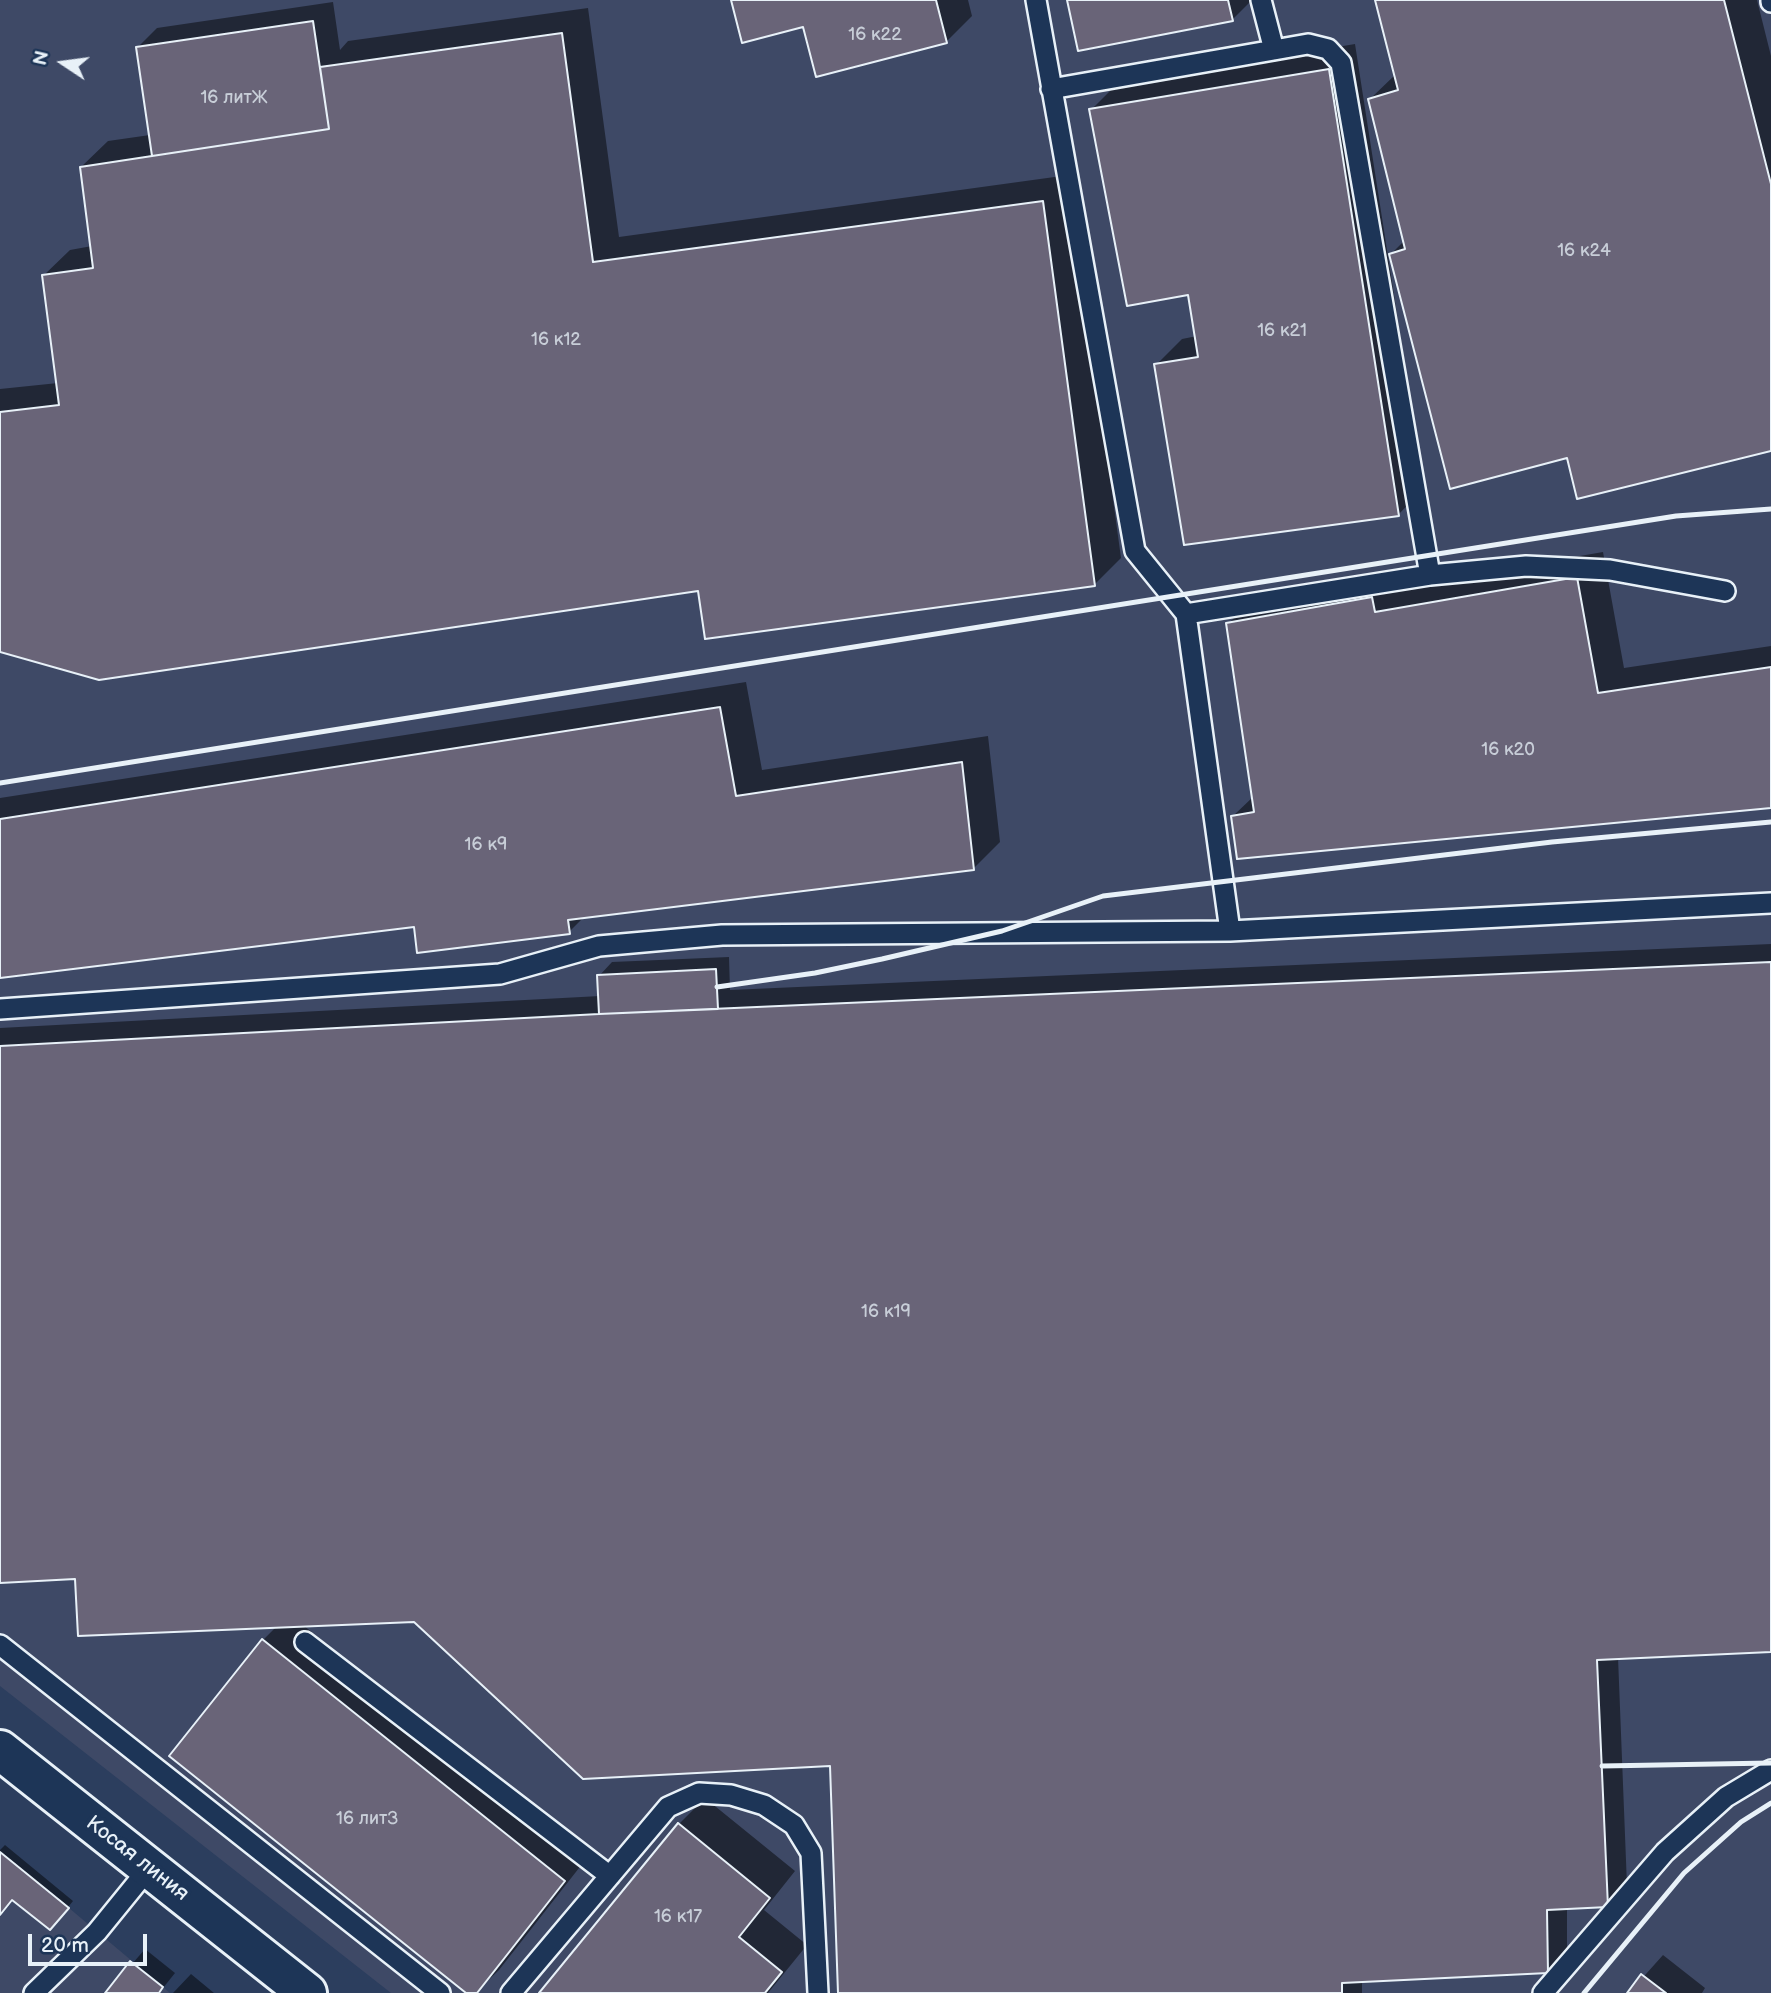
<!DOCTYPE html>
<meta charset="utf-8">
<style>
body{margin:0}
#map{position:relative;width:1771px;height:1993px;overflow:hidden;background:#2c3e5e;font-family:"Balsamiq Sans",sans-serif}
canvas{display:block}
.north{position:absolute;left:28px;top:28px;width:70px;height:70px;-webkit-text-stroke:5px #1d3557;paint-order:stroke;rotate:283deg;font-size:19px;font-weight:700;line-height:28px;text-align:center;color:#e8f1f8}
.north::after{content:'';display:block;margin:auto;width:24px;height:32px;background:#e8f1f8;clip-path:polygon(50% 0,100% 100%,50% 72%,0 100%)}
.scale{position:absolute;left:28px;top:1934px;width:119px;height:32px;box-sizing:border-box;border:4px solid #e8f1f8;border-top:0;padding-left:9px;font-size:21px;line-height:24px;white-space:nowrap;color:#e8f1f8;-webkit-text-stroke:5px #1d3557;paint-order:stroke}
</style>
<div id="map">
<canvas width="1771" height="1993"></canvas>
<div class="north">N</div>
<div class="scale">20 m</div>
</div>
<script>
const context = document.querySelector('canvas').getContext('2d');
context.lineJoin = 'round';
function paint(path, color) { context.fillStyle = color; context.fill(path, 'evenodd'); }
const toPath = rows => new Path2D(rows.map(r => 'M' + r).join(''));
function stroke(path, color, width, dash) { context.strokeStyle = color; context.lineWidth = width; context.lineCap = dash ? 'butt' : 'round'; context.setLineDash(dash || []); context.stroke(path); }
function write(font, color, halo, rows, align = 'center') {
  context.font = font + ' "Balsamiq Sans",sans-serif'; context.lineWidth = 7; context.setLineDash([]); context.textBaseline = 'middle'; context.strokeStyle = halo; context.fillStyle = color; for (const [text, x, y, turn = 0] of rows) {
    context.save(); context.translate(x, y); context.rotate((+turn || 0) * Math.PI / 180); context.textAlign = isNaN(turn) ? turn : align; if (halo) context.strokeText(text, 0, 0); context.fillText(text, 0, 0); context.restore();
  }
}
paint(toPath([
 [0,0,1771,0,1771,1993,391,1993,0,1686],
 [0,1852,69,1908,170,1993,0,1993]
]), '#3e4966');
paint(toPath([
 [732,0,968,0,972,16,946,42,804,25],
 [1069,0,1252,0,1232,20],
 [1377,0,1757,0,1771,56,1771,449,1568,456,1391,254,1405,240,1370,99,1396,74],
 [333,2,340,50,348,41,588,8,619,237,1069,175,1121,558,1095,584,699,589,0,650,0,389,58,383,43,276,70,250,92,246,81,167,108,141,150,135,137,48,157,28],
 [1355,44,1424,488,1398,515,1156,365,1182,339,1197,336,1190,293,1091,110,1117,84],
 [1603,552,1624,668,1771,646,1771,806,1233,816,1254,796,1228,624,1254,598,1401,587],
 [746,682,762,770,988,736,1000,842,973,869,585,916,569,932,415,925,0,976,0,798],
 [1771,944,1771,1650,1618,1657,1627,1886,1607,1905,1567,1907,1567,1952,1547,1972,1362,1980,1362,1993,840,1993,831,1764,415,1621,303,1625,590,1854,499,1970,475,1993,469,1993,263,1640,277,1626,76,1577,0,1581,0,1028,600,996,599,976,612,962,729,957,730,990],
 [705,1798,795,1871,764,1910,807,1945,768,1993,541,1993,679,1824],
 [5,1845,73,1901,56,1922,13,1898,0,1914,0,1850],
 [145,1949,175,1973,159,1993,107,1993],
 [1663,1955,1705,1988,1702,1993,1629,1993],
 [191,1974,214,1993,173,1993]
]), '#0007');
const building = toPath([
 [731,0,936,0,947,43,816,77,803,27,742,43,731,0],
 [1067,0,1228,0,1233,21,1078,51,1067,0],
 [1375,0,1724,0,1771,184,1771,451,1577,499,1567,458,1450,489,1389,254,1405,249,1368,99,1398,90,1375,0],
 [313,21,329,129,152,156,136,47,313,21],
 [562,33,593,262,1043,201,1095,586,705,639,698,591,99,680,0,652,0,412,59,405,42,275,93,268,80,167,329,129,320,67,562,33],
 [1329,69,1399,516,1184,545,1154,364,1198,357,1188,295,1127,306,1089,109,1329,69],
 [1577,577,1598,693,1771,667,1771,808,1237,859,1231,816,1254,812,1226,623,1372,597,1375,612,1577,577],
 [720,707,736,796,962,762,974,870,568,920,570,934,417,953,414,927,0,978,0,819,720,707],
 [1771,962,1771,1652,1597,1660,1608,1907,1547,1910,1548,1973,1342,1983,1342,1993,838,1993,830,1766,583,1779,414,1622,78,1636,75,1579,0,1583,0,1046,599,1014,1771,962],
 [716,969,718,1009,599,1014,597,975,716,969],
 [262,1639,565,1881,477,1993,466,1993,169,1756,262,1639],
 [678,1823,770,1898,739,1937,782,1972,765,1993,539,1993,678,1823],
 [0,1852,69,1908,50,1930,12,1900,0,1915,0,1852],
 [130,1961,163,1987,159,1993,105,1993,130,1961],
 [1641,1974,1666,1993,1627,1993,1641,1974]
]);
paint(building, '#696478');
stroke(building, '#e8f1f8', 2);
const lane = toPath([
 [1036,0,1135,551,1186,614,1230,931],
 [1771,0,1771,2],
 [1274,50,1308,44,1328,49,1341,63,1430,575],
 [1051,89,1274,50,1261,0],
 [1186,614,1430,575,1526,566,1610,570,1725,591],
 [0,1009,500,974,599,946,722,935,1230,931,1771,903],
 [305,1642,610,1876],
 [0,1645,440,1993],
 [34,1993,97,1932,149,1868],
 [511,1993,668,1807,699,1793,731,1795,764,1805,794,1825,811,1853,818,1993],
 [1543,1993,1665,1852,1726,1797,1771,1770]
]);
const street = toPath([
 [0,1750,307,1993]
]);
stroke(lane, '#e8f1f8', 24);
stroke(street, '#e8f1f8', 44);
stroke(lane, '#1d3557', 19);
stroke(street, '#1d3557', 38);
stroke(toPath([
 [0,783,1676,516,1771,509],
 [717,987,815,973,882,959,1002,931,1103,896,1552,842,1771,822],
 [1602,1766,1771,1763],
 [1584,1993,1684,1873,1741,1822,1771,1803]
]), '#e8f1f8', 5);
write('18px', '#c8ced8', null, [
 ["16 к22",875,35],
 ["16 литЖ",234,98],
 ["16 к24",1584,251],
 ["16 к21",1282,331],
 ["16 к12",556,340],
 ["16 к20",1508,750],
 ["16 к9",486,845],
 ["16 к19",886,1312],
 ["16 литЗ",367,1819],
 ["16 к17",678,1917]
]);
write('21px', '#e8f1f8', '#1d3557', [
 ["Косая линия",137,1859,38]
]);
</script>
